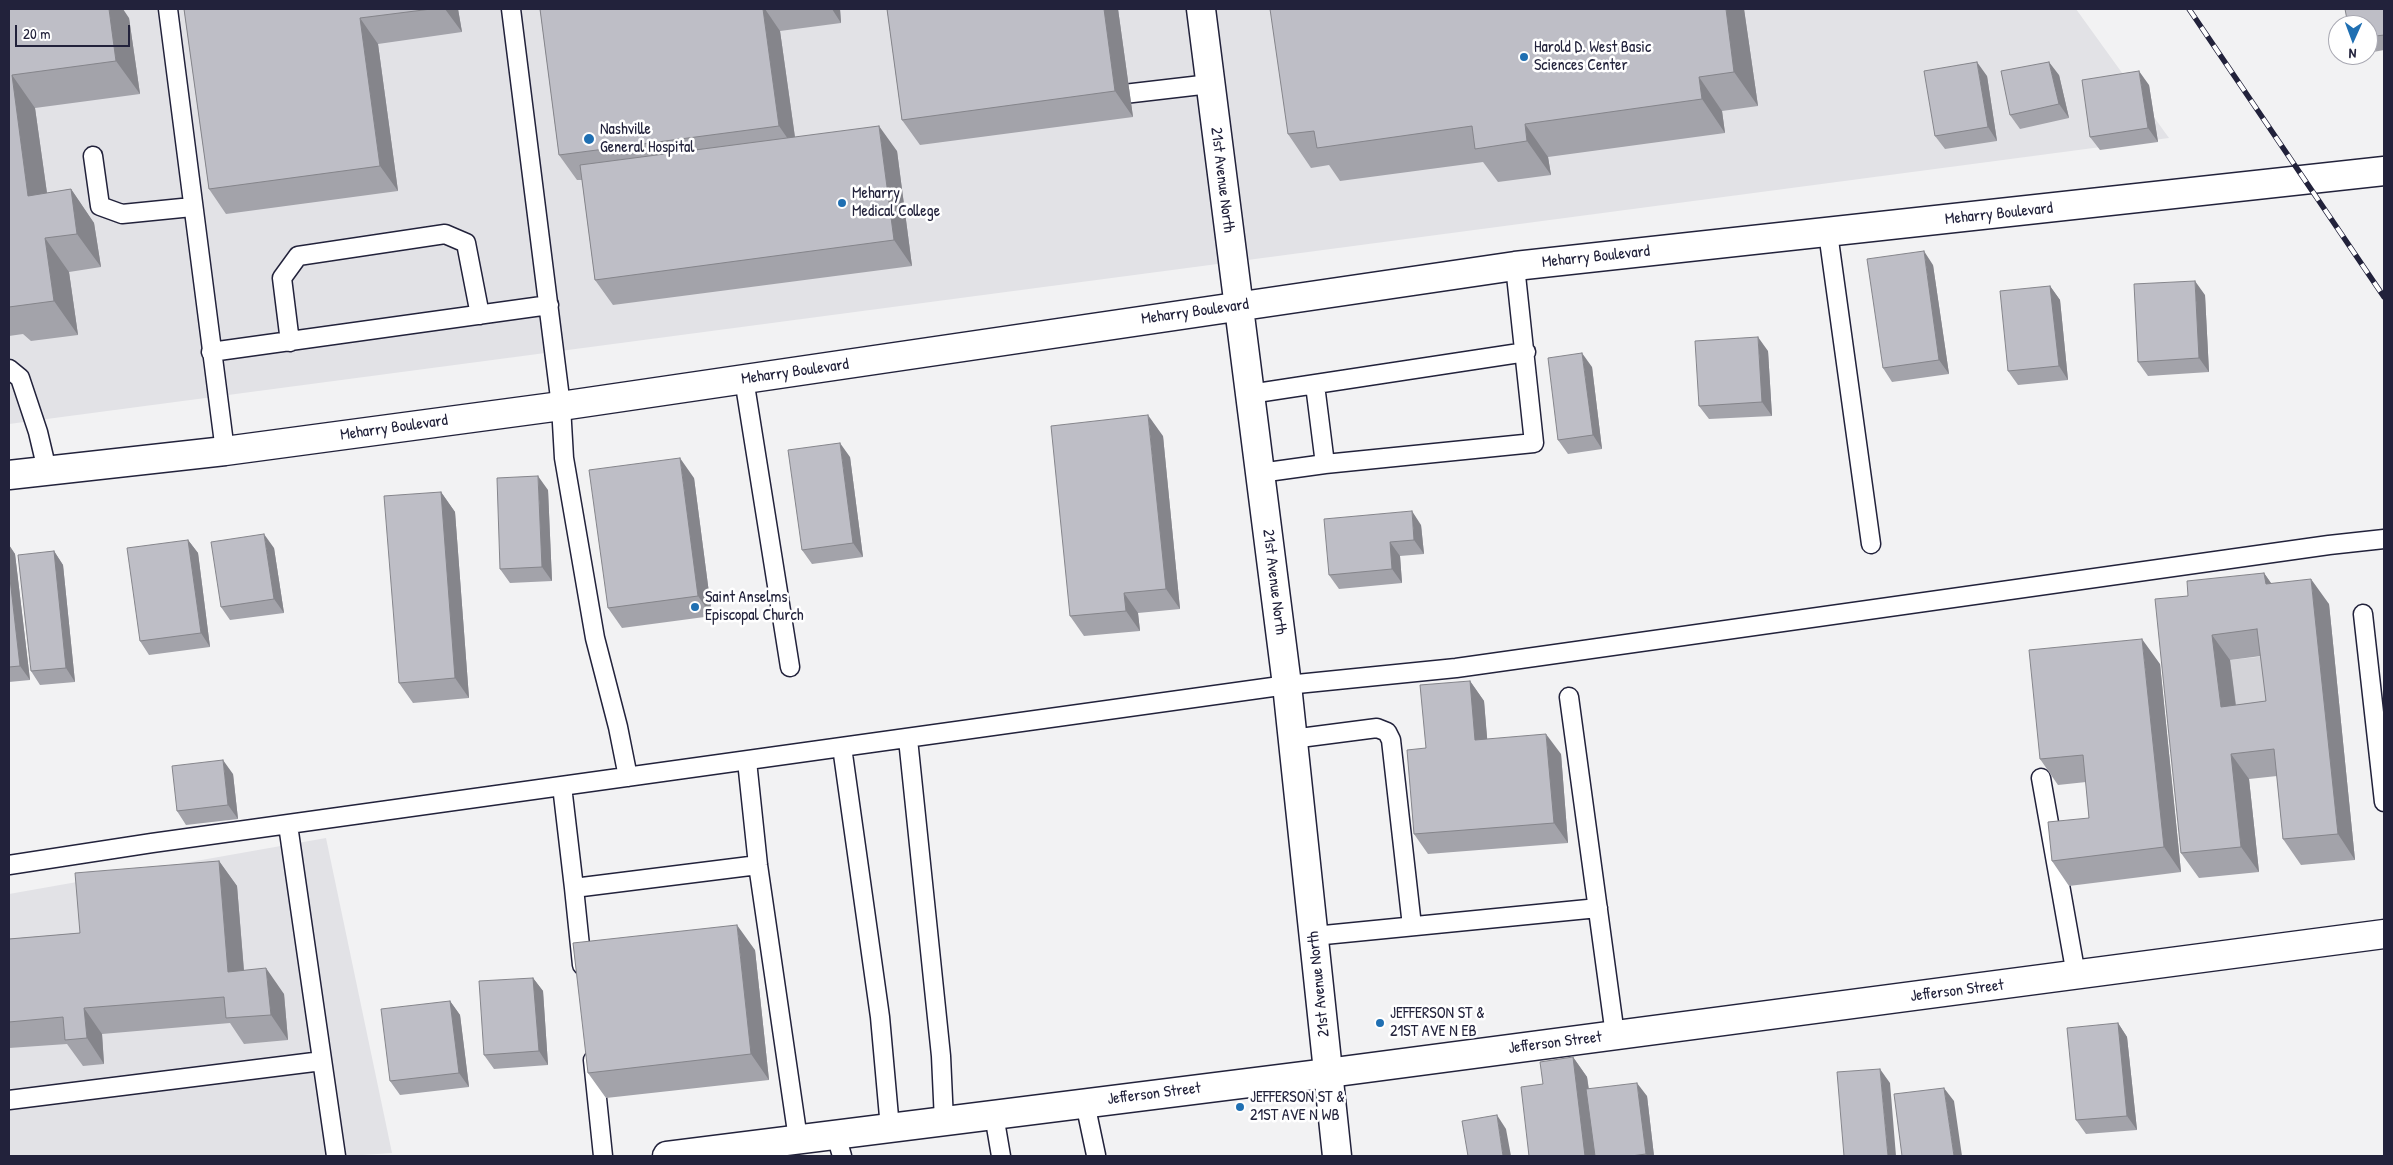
<!DOCTYPE html>
<style>
body{margin:0}
#map{position:relative;width:2393px;height:1165px;overflow:hidden;background:#f2f2f3;font-family:"Patrick Hand",sans-serif}
canvas{display:block}
.frame{position:absolute;inset:0;border:10px solid #22223b;pointer-events:none}
.north{position:absolute;left:2328px;top:15px;width:50px;height:50px;box-sizing:border-box;background:#fff;border:1px solid #a7a7b1;border-radius:50%;rotate:182deg;font-size:14px;font-weight:700;line-height:20px;text-align:center;color:#22223b}
.north::after{content:'';display:block;margin:auto;width:18px;height:22px;background:#1f6fb2;clip-path:polygon(50% 0,100% 100%,50% 72%,0 100%)}
.scale{position:absolute;left:15px;top:25px;width:115px;height:22px;box-sizing:border-box;border:2px solid #22223b;border-top:0;padding-left:6px;font-size:15px;line-height:18px;white-space:nowrap;color:#22223b;-webkit-text-stroke:4px #fff;paint-order:stroke}
</style>
<div id="map">
<canvas width="2393" height="1165"></canvas>
<div class="frame"></div>
<div class="north">N</div>
<div class="scale">20 m</div>
</div>
<script>
const context = document.querySelector('canvas').getContext('2d');
context.lineJoin = 'round';
function paint(path, color) { context.fillStyle = color; context.fill(path, 'evenodd'); }
const toPath = rows => new Path2D(rows.map(r => 'M' + r).join(''));
function stroke(path, color, width, dash) { context.strokeStyle = color; context.lineWidth = width; context.lineCap = dash ? 'butt' : 'round'; context.setLineDash(dash || []); context.stroke(path); }
function write(font, color, halo, rows, align = 'center') {
  context.font = font + ' "Patrick Hand",sans-serif'; context.lineWidth = 5; context.setLineDash([]); context.textBaseline = 'middle'; context.strokeStyle = halo; context.fillStyle = color; for (const [text, x, y, turn = 0] of rows) {
    context.save(); context.translate(x, y); context.rotate((+turn || 0) * Math.PI / 180); context.textAlign = isNaN(turn) ? turn : align; if (halo) context.strokeText(text, 0, 0); context.fillText(text, 0, 0); context.restore();
  }
}
paint(toPath([
 [9,9,2076,9,2169,138,9,424],
 [326,838,392,1153,347,1156,9,1156,9,894]
]), '#e2e2e6');
paint(toPath([
 [2275,655,2284,726,2239,732,2230,660]
]), '#d3d3d8');
const lane = toPath([
 [168,9,225,451],
 [511,9,561,406,564,458,595,638,618,727,628,777],
 [1107,96,1210,84],
 [93,156,100,206,122,214,192,207],
 [1828,233,1871,544],
 [290,342,282,278,298,256,445,234,466,243,480,315],
 [211,352,549,305],
 [9,369,20,378,38,432,47,470],
 [744,379,790,667],
 [1315,385,1325,464],
 [1250,394,1526,352],
 [1260,473,1325,464,1534,443,1515,266],
 [2363,614,2384,802],
 [1569,697,1615,1035],
 [908,739,941,1056,944,1121],
 [1292,739,1377,728,1387,732,1391,740,1412,926],
 [842,747,880,1017,890,1128],
 [747,761,758,865,798,1139],
 [2041,778,2076,975],
 [562,786,574,888,758,865],
 [288,825,336,1156],
 [9,865,152,843,1287,685,1456,668,2329,545,2384,539],
 [574,888,582,965],
 [1314,936,1598,908],
 [593,1060,603,1156],
 [9,1100,322,1061],
 [1085,1103,1096,1155],
 [994,1115,1001,1156],
 [836,1135,842,1156]
]);
const street = toPath([
 [1201,9,1287,685,1337,1156],
 [9,475,225,451,561,406,1515,266,2384,171]
]);
const secondary = toPath([
 [667,1156,1328,1073,2384,934]
]);
stroke(lane, '#22223b', 21);
stroke(street, '#22223b', 31);
stroke(secondary, '#22223b', 31);
stroke(lane, '#fff', 18);
stroke(street, '#fff', 28);
stroke(secondary, '#fff', 28);
const rail = toPath([
 [2189,9,2384,297]
]);
stroke(rail, '#22223b', 5.5);
stroke(rail, '#fff', 4, [11]);
paint(toPath([
 [9,9,129,18,140,94,35,108,47,193,71,189,94,223,101,267,69,272,78,335,31,341,23,334,9,336],
 [184,9,458,9,462,32,378,44,398,191,226,214,209,189],
 [540,9,840,9,841,23,780,31,795,137,897,151,912,266,613,305,595,280,582,180,577,180,559,155],
 [887,9,1118,9,1133,117,920,145,902,120],
 [1744,9,1758,106,1722,111,1725,133,1548,157,1551,175,1498,182,1483,162,1340,181,1329,165,1311,168,1288,134],
 [2384,9,2384,50,2368,53,2368,25],
 [2059,75,2069,118,2020,129,2010,115],
 [1987,76,1997,141,1945,149,1935,136],
 [2149,85,2158,142,2100,150,2090,137],
 [1933,265,1949,374,1892,382,1883,368],
 [2050,286,2060,300,2068,380,2018,385,2008,371],
 [2205,295,2209,372,2148,376,2138,362],
 [1768,351,1772,416,1709,419,1699,406],
 [1592,367,1602,449,1568,454,1558,440],
 [1163,436,1180,609,1138,613,1140,631,1084,636,1070,616],
 [850,457,863,557,812,564,802,550],
 [694,478,712,616,622,628,608,608],
 [548,490,552,581,510,583,500,569],
 [441,492,455,512,469,698,413,703,399,683],
 [1421,525,1424,554,1400,556,1402,583,1339,589,1329,575],
 [188,540,198,553,210,647,149,655,140,641],
 [9,545,15,554,30,680,9,682],
 [274,548,284,613,230,620,221,607],
 [54,551,63,565,75,682,40,685,31,671],
 [2264,573,2271,583,2329,604,2355,860,2301,865,2283,839,2277,776,2249,779,2259,872,2199,878,2181,853,2188,596],
 [2261,656,2266,701,2236,705,2230,660],
 [2160,664,2181,872,2069,886,2052,861,2089,818,2086,782,2058,785,2040,759],
 [1470,681,1484,701,1487,739,1561,754,1568,843,1428,854,1414,834,1426,748],
 [233,774,238,819,186,825,177,811],
 [219,861,237,886,244,970,284,994,288,1040,244,1044,230,1023,102,1034,104,1064,83,1066,67,1044,9,1048,9,939,80,933],
 [755,950,769,1080,606,1098,588,1073],
 [533,978,543,991,548,1065,494,1069,484,1055],
 [450,1001,460,1015,469,1087,400,1095,390,1081],
 [2118,1023,2127,1037,2137,1130,2086,1134,2076,1120],
 [1573,1057,1587,1077,1589,1089,1647,1096,1654,1156,1529,1156,1543,1084]
]), '#a3a3aa');
paint(toPath([
 [109,9,123,9,129,18,140,94,116,61],
 [445,9,458,9,462,32],
 [763,9,765,9,780,31,797,152,779,126],
 [832,9,840,9,841,23],
 [1104,9,1118,9,1133,117,1115,91],
 [1726,9,1744,9,1758,106,1734,72],
 [360,18,378,44,398,191,380,166],
 [1977,62,1987,76,1997,141,1988,127],
 [2049,62,2059,75,2069,118,2059,104],
 [2139,71,2149,85,2158,142,2148,128],
 [12,75,35,108,52,229,28,196],
 [1699,77,1722,111,1725,133,1702,99],
 [1525,124,1548,157,1551,175,1527,141],
 [879,126,897,151,912,266,894,240],
 [71,189,94,223,101,267,77,234],
 [45,238,69,272,78,335,54,301],
 [1924,251,1933,265,1949,374,1939,360],
 [2195,281,2205,295,2209,372,2199,358],
 [2050,286,2060,300,2068,380,2059,366],
 [1758,337,1768,351,1772,416,1762,402],
 [1582,353,1592,367,1602,449,1593,435],
 [1148,415,1163,436,1180,609,1166,589],
 [840,443,850,457,863,557,853,543],
 [680,458,694,478,712,616,698,596],
 [538,476,548,490,552,581,542,567],
 [441,492,455,512,469,698,455,678],
 [1412,511,1421,525,1424,554,1414,540],
 [264,534,274,548,284,613,274,599],
 [188,540,198,553,210,647,201,633],
 [1390,542,1400,556,1402,583,1392,569],
 [9,545,15,554,30,680,20,666,9,570],
 [54,551,63,565,75,682,66,668],
 [2264,573,2282,599,2266,584],
 [2311,579,2329,604,2355,860,2338,834],
 [1124,593,1138,613,1140,631,1126,611],
 [2212,635,2230,660,2239,732,2221,707],
 [2142,639,2160,664,2181,872,2164,847],
 [1470,681,1484,701,1489,760,1475,740],
 [1546,734,1561,754,1568,843,1554,823],
 [2231,754,2249,779,2259,872,2241,847],
 [223,760,233,774,238,819,228,805],
 [219,861,237,886,246,997,228,972],
 [737,925,755,950,769,1080,751,1054],
 [266,968,284,994,288,1040,271,1015],
 [533,978,543,991,548,1065,539,1051],
 [450,1001,460,1015,469,1087,459,1073],
 [84,1008,102,1034,104,1064,87,1038],
 [2118,1023,2127,1037,2137,1130,2127,1116],
 [1573,1057,1587,1077,1597,1156,1585,1156],
 [1880,1069,1890,1083,1896,1156,1888,1156],
 [1637,1083,1647,1096,1654,1156,1647,1156,1646,1154],
 [1944,1088,1954,1101,1962,1156,1954,1156],
 [1497,1115,1506,1129,1511,1156,1503,1156]
]), '#85858b');
const building = toPath([
 [9,9,109,9,116,61,12,75,28,196,71,189,77,234,45,238,54,301,9,307,9,9],
 [184,9,431,9,360,18,380,166,209,189,184,9],
 [540,9,763,9,779,126,559,155,540,9],
 [887,9,1104,9,1115,91,902,120,887,9],
 [1270,9,1726,9,1734,72,1699,77,1702,99,1525,124,1527,141,1475,149,1472,126,1317,148,1314,131,1288,134,1270,9],
 [2345,9,2384,9,2384,35,2368,37,2368,25,2348,25,2345,9],
 [1977,62,1988,127,1935,136,1924,71,1977,62],
 [2049,62,2059,104,2010,115,2001,71,2049,62],
 [2139,71,2148,128,2090,137,2082,80,2139,71],
 [879,126,894,240,595,280,580,165,879,126],
 [1924,251,1939,360,1883,368,1867,259,1924,251],
 [2195,281,2199,358,2138,362,2134,284,2195,281],
 [2050,286,2059,366,2008,371,2000,291,2050,286],
 [1758,337,1762,402,1699,406,1695,341,1758,337],
 [1582,353,1593,435,1558,440,1548,358,1582,353],
 [1148,415,1166,589,1124,593,1126,611,1070,616,1051,426,1148,415],
 [840,443,853,543,802,550,788,450,840,443],
 [680,458,698,596,608,608,589,470,680,458],
 [538,476,542,567,500,569,497,478,538,476],
 [441,492,455,678,399,683,384,496,441,492],
 [1412,511,1414,540,1390,542,1392,569,1329,575,1324,519,1412,511],
 [264,534,274,599,221,607,211,542,264,534],
 [188,540,201,633,140,641,127,548,188,540],
 [54,551,66,668,31,671,18,555,54,551],
 [9,570,20,666,9,667,9,570],
 [2264,573,2266,584,2311,579,2338,834,2283,839,2274,749,2231,754,2241,847,2181,853,2155,599,2188,596,2187,581,2264,573],
 [2257,629,2266,701,2221,707,2212,635,2257,629],
 [2142,639,2164,847,2052,861,2048,822,2089,818,2083,755,2040,759,2029,650,2142,639],
 [1470,681,1475,740,1546,734,1554,823,1414,834,1407,750,1426,748,1420,685,1470,681],
 [223,760,228,805,177,811,172,766,223,760],
 [219,861,228,972,266,968,271,1015,226,1018,224,997,84,1008,87,1038,65,1040,63,1017,9,1022,9,939,80,933,75,873,219,861],
 [737,925,751,1054,588,1073,573,943,737,925],
 [533,978,539,1051,484,1055,479,981,533,978],
 [450,1001,459,1073,390,1081,381,1009,450,1001],
 [2118,1023,2127,1116,2076,1120,2067,1028,2118,1023],
 [1573,1057,1585,1156,1529,1156,1521,1087,1543,1084,1540,1062,1573,1057],
 [1880,1069,1888,1156,1844,1156,1837,1072,1880,1069],
 [1637,1083,1646,1154,1631,1156,1595,1156,1586,1089,1637,1083],
 [1944,1088,1954,1156,1902,1156,1894,1094,1944,1088],
 [1497,1115,1503,1156,1468,1156,1462,1121,1497,1115]
]);
paint(building, '#bebec6');
stroke(building, '#85858b', 1);
for (const [x, y, r, color] of [
 [1524,57,5,"#1f6fb2"],
 [589,139,6,"#1f6fb2"],
 [842,203,5,"#1f6fb2"],
 [695,607,5,"#1f6fb2"],
 [1380,1023,5,"#1f6fb2"],
 [1240,1107,5,"#1f6fb2"]
]) { const dot = new Path2D(); dot.arc(x, y, r, 0, 2 * Math.PI); context.fillStyle = color; context.fill(dot); stroke(dot, '#fff', 2); }
write('16px', '#22223b', '#fff', [
 ["Harold D. West Basic",1534,48],
 ["Sciences Center",1534,66],
 ["Nashville",600,130],
 ["General Hospital",600,148],
 ["Meharry",852,194],
 ["Medical College",852,212],
 ["Saint Anselms",705,598],
 ["Episcopal Church",705,616],
 ["JEFFERSON ST &",1390,1014],
 ["21ST AVE N EB",1390,1032],
 ["JEFFERSON ST &",1250,1098],
 ["21ST AVE N WB",1250,1116]
], 'left');
write('16px', '#22223b', '#fff', [
 ["21st Avenue North",1222,180,83],
 ["Meharry Boulevard",1999,214,-6],
 ["Meharry Boulevard",1596,257,-6],
 ["Meharry Boulevard",1195,312,-8],
 ["Meharry Boulevard",795,372,-8],
 ["Meharry Boulevard",394,428,-8],
 ["21st Avenue North",1274,582,83],
 ["21st Avenue North",1319,984,-96],
 ["Jefferson Street",1957,991,-7],
 ["Jefferson Street",1555,1043,-7],
 ["Jefferson Street",1154,1094,-7]
]);
</script>
